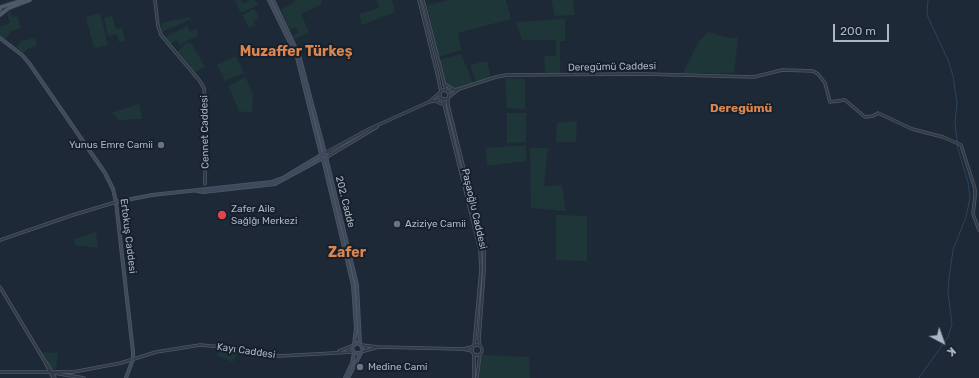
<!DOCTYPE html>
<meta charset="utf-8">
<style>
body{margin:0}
#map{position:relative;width:979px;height:378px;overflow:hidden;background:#1d2937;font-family:Rubik,sans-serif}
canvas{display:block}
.north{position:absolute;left:923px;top:322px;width:40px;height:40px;-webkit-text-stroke:3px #16202c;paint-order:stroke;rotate:139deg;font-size:11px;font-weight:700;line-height:16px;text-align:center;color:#aab5c5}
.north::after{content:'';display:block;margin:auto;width:14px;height:18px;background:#aab5c5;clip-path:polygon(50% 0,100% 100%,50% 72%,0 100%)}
.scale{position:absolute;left:833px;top:24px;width:56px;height:18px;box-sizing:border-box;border:2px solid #aab5c5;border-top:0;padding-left:5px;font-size:12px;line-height:14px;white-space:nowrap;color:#aab5c5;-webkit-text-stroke:3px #16202c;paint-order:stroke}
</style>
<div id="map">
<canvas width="979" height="378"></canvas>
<div class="north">K</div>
<div class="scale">200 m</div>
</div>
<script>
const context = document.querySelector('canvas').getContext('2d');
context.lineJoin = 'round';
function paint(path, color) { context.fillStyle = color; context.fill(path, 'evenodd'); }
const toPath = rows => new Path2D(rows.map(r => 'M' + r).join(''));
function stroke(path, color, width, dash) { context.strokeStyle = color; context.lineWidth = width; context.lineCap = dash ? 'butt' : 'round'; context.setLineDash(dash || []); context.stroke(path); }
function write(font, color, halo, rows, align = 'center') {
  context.font = font + ' Rubik,sans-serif'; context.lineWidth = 4; context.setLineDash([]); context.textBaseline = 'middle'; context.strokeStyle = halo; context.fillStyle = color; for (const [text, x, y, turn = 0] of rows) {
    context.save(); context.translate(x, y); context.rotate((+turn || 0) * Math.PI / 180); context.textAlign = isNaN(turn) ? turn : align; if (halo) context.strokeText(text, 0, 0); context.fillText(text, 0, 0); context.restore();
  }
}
paint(toPath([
 [236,0,241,0,243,4,250,0,255,0,258,5,241,13,235,2],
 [295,0,321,0,322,4,301,14,309,32,295,39,293,35,298,32,295,27,290,30,281,10,296,1],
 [377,0,392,0,395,12,362,25,359,14,379,8],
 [450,0,506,0,511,19,458,33,461,50,439,57,427,5],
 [551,0,573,0,575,15,555,16],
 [254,9,259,18,253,21,255,25,249,28,242,15],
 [10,11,12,17,17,16,21,28,11,31,5,39,0,35,0,27,10,23,7,14],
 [100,13,108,45,94,48,86,17],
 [112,16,116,29,122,28,125,41,119,42,117,34,108,36,104,18],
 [191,17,191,19,162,32,161,23],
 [565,19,565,41,560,41,560,73,546,74,544,56,556,56,556,40,522,40,516,22],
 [187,26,190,32,196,29,198,35,180,45,176,40,171,44,165,37],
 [708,32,729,38,738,37,734,73,683,73,699,41],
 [35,38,37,45,27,49,23,53,16,47,21,41],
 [189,42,192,44,205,67,195,72,177,51,179,51,183,45],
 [461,54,473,83,458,88,450,87,446,85,439,60],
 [236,56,244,73,225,81,217,65],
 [487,61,491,77,476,82,470,65],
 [244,78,246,78,253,95,252,113,239,111,228,86],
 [505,78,525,79,525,109,507,108],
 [139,104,142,119,119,120,112,113],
 [507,113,526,113,526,142,507,143],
 [577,121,576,142,556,142,557,123],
 [526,145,526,161,487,166,486,148],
 [530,148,548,148,544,186,562,185,566,211,531,208],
 [556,215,587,216,587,261,556,260],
 [96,232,98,248,74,245,75,239],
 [220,349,238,351,233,362,217,356],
 [41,352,58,353,56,369,52,369],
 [482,355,529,357,530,378,479,378]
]), '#1f3638');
stroke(toPath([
 [919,378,948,337,952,324,948,293,949,278,953,250,966,217,970,198,968,182,958,149,955,122,957,103,953,76,948,60,927,15,928,0]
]), '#2c445e', 1);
const tertiary = toPath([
 [155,0,158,26,161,35,199,80,204,88,205,99,205,184],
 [419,0,438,77,441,92],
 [423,0,446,90],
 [444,84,453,89],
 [459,89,496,77,507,75,644,74,754,77,782,70,813,71,818,74,825,83,830,102,845,100,865,117,873,116,878,113,912,129,943,137,961,145,975,189,975,197,973,214,979,230],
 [447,91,459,89,450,96],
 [440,93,440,97,442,99,447,99,449,97,448,91,443,90,429,102,442,99],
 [448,98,448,105,484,250,484,271,479,339,480,346],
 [443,100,480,250,481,270,474,346],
 [435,101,444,105],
 [325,153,369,129,429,102],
 [327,157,377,127],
 [0,240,73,215,116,202],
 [0,287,44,360,53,378],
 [361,345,378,347,361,352],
 '472 350a5 5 0 1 1 10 0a5 5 0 1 1-10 0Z',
 [378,347,463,349],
 [339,351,352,346],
 [472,351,463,349,472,347],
 [45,361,48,365,55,378],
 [0,372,73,372,121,363,156,352,200,345,234,348,253,353,279,356,353,352],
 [54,373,84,378],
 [474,378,474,354],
 [477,378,480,354]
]);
const secondary = toPath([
 [269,0,297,57,321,154],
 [273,0,299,55,325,153],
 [0,11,1,11],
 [0,38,22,55,29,63,105,173,113,189,116,202,133,352,133,359,126,378],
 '321 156a3 3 0 1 1 6 0a3 3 0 1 1-6 0Z',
 [326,157,357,285,360,344],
 [323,159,353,285,356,328,354,345],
 [197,191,203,192,275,184,323,158],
 [116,202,152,195,272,182,283,178,321,155],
 [345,378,352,363,354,353],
 [348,378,363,349,360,344,357,343,354,345,352,347,353,352,356,353,360,353]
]);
const primary = toPath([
 [0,9,1,7,23,0],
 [0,15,9,8,30,0]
]);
stroke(tertiary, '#4e5866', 3.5);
stroke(secondary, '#4e5866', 4);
stroke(primary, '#3a4451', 4.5);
stroke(tertiary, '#303b47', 2);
stroke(secondary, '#3e4a5b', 2.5);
stroke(primary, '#4e5a68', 3);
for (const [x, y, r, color] of [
 [161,145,4,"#6b7280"],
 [222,215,5,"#e0444e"],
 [397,224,4,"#6b7280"],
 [360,367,4,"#6b7280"]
]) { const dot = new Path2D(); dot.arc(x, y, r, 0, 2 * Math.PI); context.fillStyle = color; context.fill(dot); stroke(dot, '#16202c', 1.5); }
write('10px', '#aab5c5', '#16202c', [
 ["Deregümü Caddesi",612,67,-1],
 ["Cennet Caddesi",205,132,-91],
 ["202. Cadde",345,202,76],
 ["Paşaoğlu Caddesi",474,209,77],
 ["Ertokuş Caddesi",128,236,83],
 ["Kayı Caddesi",246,351,8]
]);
write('10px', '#aab5c5', '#16202c', [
 ["Yunus Emre Camii",153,145,"right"],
 ["Zafer Aile",231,209],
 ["Sağlğı Merkezi",231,221],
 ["Aziziye Camii",405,224],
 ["Medine Cami",368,367]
], 'left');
write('bold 12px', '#dc864d', '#16202c', [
 ["Deregümü",741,109]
]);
write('bold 14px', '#dc864d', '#16202c', [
 ["Muzaffer Türkeş",296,52],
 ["Zafer",347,253]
]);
</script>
